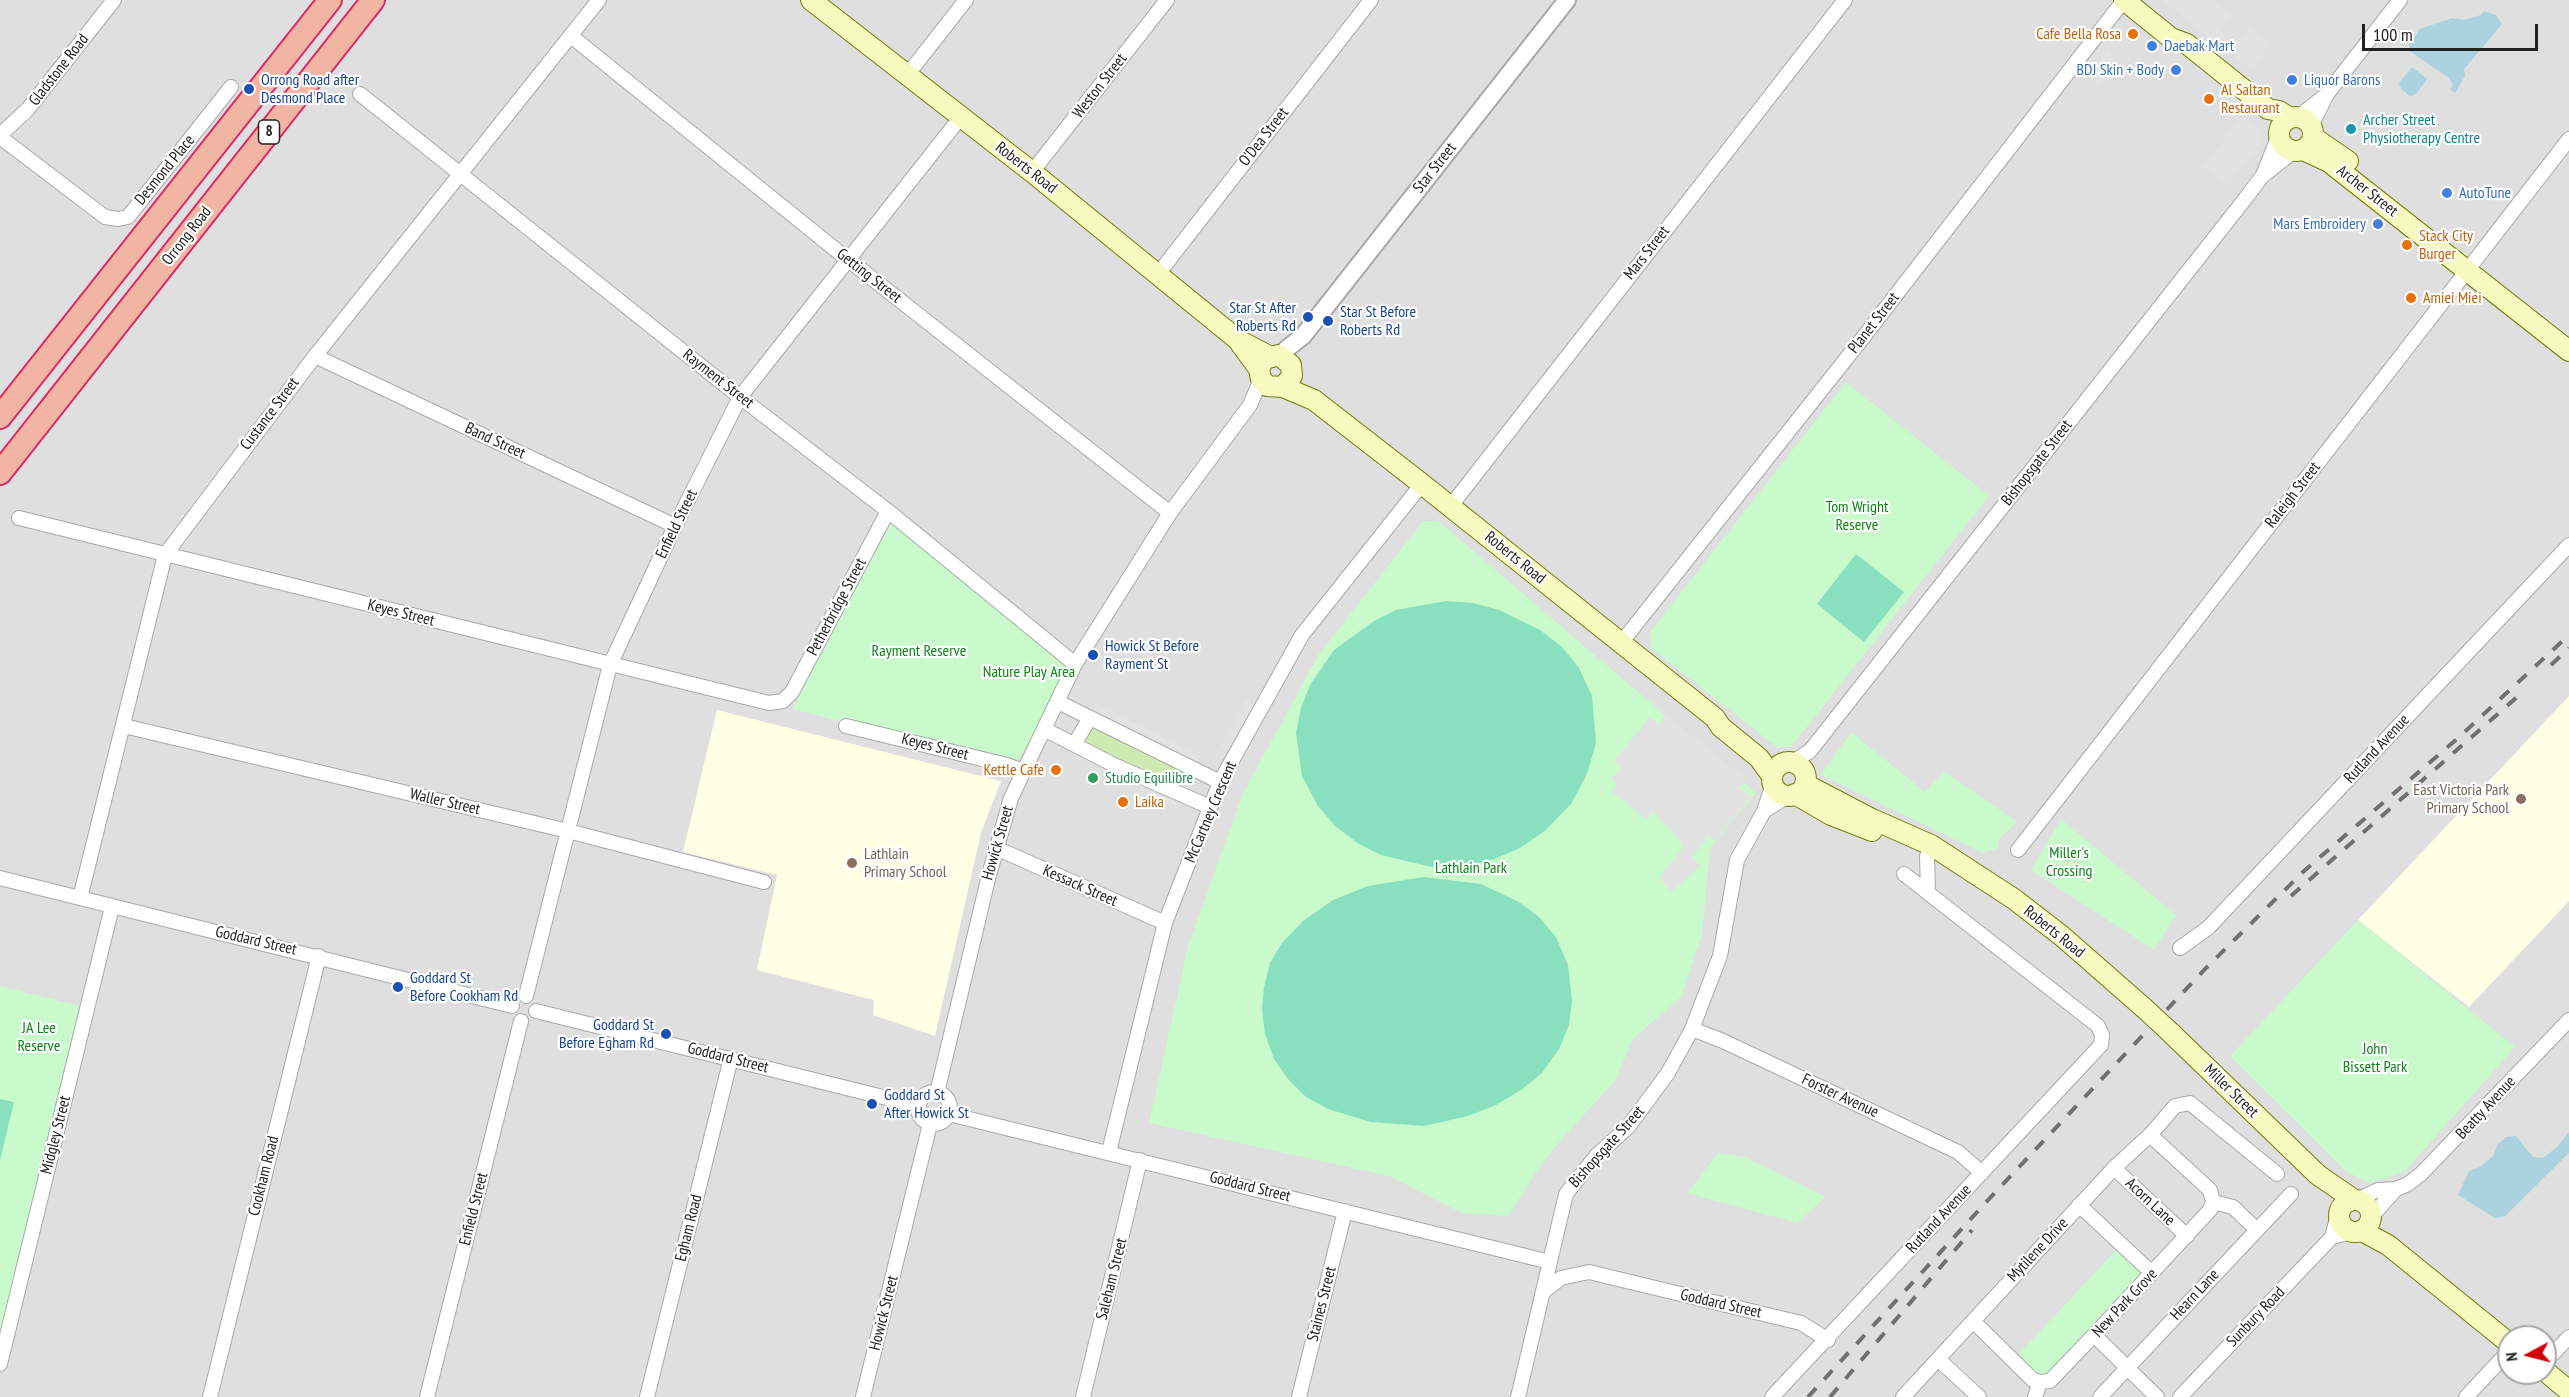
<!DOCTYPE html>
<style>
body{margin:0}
#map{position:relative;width:2569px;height:1397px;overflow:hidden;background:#f2efe9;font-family:"PT Sans Narrow",sans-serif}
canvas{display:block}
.north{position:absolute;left:2497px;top:1325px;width:60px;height:60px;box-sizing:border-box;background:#fff;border:2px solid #a7a7a7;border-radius:50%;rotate:263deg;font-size:16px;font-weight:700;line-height:24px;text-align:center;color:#222}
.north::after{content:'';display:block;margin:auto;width:21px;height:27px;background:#d40000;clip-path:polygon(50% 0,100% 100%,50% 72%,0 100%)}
.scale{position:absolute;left:2362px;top:24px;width:176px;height:27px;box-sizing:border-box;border:3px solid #222;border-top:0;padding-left:8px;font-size:18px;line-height:21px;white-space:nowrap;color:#222;-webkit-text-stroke:4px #fff;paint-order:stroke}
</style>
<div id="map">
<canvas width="2569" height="1397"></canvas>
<div class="north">N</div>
<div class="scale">100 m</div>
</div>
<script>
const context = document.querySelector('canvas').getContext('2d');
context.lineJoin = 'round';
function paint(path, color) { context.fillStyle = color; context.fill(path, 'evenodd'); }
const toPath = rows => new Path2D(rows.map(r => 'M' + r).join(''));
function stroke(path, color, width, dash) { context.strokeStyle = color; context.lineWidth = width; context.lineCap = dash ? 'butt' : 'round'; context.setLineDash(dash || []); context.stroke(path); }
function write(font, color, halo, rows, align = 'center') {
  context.font = font + ' "PT Sans Narrow",sans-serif'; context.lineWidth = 4.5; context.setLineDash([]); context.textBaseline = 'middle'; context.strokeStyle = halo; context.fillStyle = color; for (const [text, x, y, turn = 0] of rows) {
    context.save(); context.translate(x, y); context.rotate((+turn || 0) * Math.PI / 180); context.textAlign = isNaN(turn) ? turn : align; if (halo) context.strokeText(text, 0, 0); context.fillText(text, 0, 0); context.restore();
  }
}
paint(toPath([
 [0,0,2569,0,2569,1397,0,1397],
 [2509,1337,2545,1337,2545,1373,2509,1373]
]), '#e0dfdf');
paint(toPath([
 [2569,696,2569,901,2469,1007,2358,920],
 [717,710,1001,781,981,833,935,1036,873,1015,874,1000,757,970,777,875,683,852]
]), '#ffffe5');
paint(toPath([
 [1090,718,1187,766,1185,779,1177,790,1075,743]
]), '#cdebb0');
paint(toPath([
 [1846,382,1989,496,1791,747,1778,748,1651,648,1650,632],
 [888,511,1075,664,1014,767,793,709],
 [1423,521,1438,521,1756,793,1710,848,1702,934,1681,997,1633,1039,1615,1081,1560,1141,1536,1172,1508,1216,1462,1213,1389,1176,1149,1123,1188,946,1243,793,1319,654],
 [1851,732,1925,792,1944,771,2017,822,1998,840,1998,848,1983,853,1821,775],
 [2061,819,2176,915,2154,950,2031,870],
 [2358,920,2515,1047,2405,1171,2370,1183,2347,1172,2230,1056],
 [0,986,87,1008,0,1364],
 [1718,1153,1744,1157,1826,1197,1797,1223,1687,1193],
 [2118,1248,2139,1268,2139,1279,2048,1375,2037,1375,2017,1356]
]), '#c8facc');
paint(toPath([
 [1856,554,1904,592,1864,642,1817,604],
 [1446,601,1473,603,1499,610,1540,630,1562,647,1579,668,1592,696,1596,743,1587,774,1571,804,1546,830,1520,848,1492,860,1468,866,1436,868,1381,855,1359,844,1335,826,1318,806,1302,776,1296,733,1301,708,1310,685,1334,650,1374,621,1396,610],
 [1423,877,1481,884,1519,902,1539,917,1556,937,1568,965,1572,1001,1569,1025,1559,1049,1542,1073,1521,1090,1496,1105,1468,1116,1424,1126,1371,1122,1328,1109,1306,1097,1288,1079,1274,1059,1265,1034,1262,1010,1264,987,1270,963,1282,943,1303,921,1333,900,1368,886],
 [0,1099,14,1102,0,1160]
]), '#88e0be');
paint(toPath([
 [2162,0,2212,0,2232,16,2221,31,2228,37,2221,47],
 [2249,27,2271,44,2251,69,2229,52],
 [2108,51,2119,60,2098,85,2087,77],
 [2242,116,2260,129,2261,141,2228,186,2203,167],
 [1246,700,1261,709,1235,754,1220,747],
 [1091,701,1200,756,1193,769,1085,715],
 [1666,715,1746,779,1739,788,1751,797,1715,841,1708,835,1693,857,1700,866,1671,892,1659,877,1682,849,1683,844,1653,811,1646,819,1612,792,1618,784,1612,779,1620,768,1614,761,1650,717,1659,724],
 [1075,743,1183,793,1176,807,1070,751]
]), '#e2e2e2');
paint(toPath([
 [2484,11,2496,15,2502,24,2464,69,2465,76,2455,93,2450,89,2453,85,2449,78,2411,52,2409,44,2420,29,2452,18,2464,20,2481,15],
 [2412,67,2427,79,2416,94,2410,96,2401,89,2399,83],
 [2569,1132,2569,1153,2505,1216,2495,1218,2458,1195,2469,1171,2480,1167,2493,1156,2498,1144,2506,1137,2516,1136,2533,1157,2543,1158,2557,1147]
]), '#aad3df');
const minor = toPath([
 [571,36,836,250,1170,513],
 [908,74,966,0],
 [360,94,740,397,888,511,1075,664],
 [2298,117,2326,95],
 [2311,126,2327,94,2400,0],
 [0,135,28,109,114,0],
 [0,137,105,217,118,219,128,217,231,87],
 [1032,172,1167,0],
 [2265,174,2294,151],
 [1158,274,1371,0],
 [315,356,675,526],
 [1450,507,1845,0],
 [19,518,769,703,783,701,792,692,888,511],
 [1621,643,1865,335,2124,0],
 [1058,702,1220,782],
 [124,726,568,831,764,882],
 [846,726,1007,765,1023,771],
 [1044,729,1116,766,1210,807],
 [1075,743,1090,718],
 [1793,762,1810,751,2245,199,2263,175,2279,135],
 [1764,811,1788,796],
 [996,848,1165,923],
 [2018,850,2569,139],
 [1927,856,1928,893],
 [0,878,512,1006],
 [80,898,165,555,315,356,599,0],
 [2180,948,2208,928,2569,545],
 [526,996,610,665,675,526,740,397,960,118],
 [536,1011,919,1106],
 [1692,1029,1723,1041,1958,1152,1982,1173],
 '918 1108a16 16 0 1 1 32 0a16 16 0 1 1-32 0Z',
 [937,1093,989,875,1011,798,1075,664,1170,513,1250,405,1261,379],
 [949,1114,1550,1262],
 [2150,1135,2210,1190,2213,1202,2233,1207,2257,1230],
 [1109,1152,1165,923,1220,782,1302,635,1422,484],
 [2114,1168,2187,1236],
 [2359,1199,2378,1190,2396,1189,2408,1184,2421,1174,2569,1020],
 [2079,1205,2152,1273],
 [2371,1217,2396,1189],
 [2332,1237,2352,1232],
 [1543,1292,1561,1278,1589,1272,1801,1323,1828,1340],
 [1973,1321,2033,1380,2040,1382],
 [2094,1335,2157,1397],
 [1938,1359,1979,1397],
 [2545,1362,2569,1337],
 [0,1364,112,907],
 [210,1397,319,956],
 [427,1397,521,1021],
 [647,1397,731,1058],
 [863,1397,930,1124],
 [1083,1397,1140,1160],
 [1299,1397,1345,1211],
 [1518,1397,1566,1194,1596,1156,1628,1127,1668,1073,1692,1029,1720,956,1737,860,1764,811,1773,784],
 [1772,1397,2101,1045,2102,1035,2098,1026,1904,874],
 [1903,1397,2114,1168,2150,1135,2175,1106,2190,1103,2277,1174],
 [2035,1397,2040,1382,2050,1381,2094,1335,2210,1210,2213,1202],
 [2100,1397,2291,1194],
 [2180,1397,2332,1237,2338,1215],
 [2466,1397,2509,1351]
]);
const tertiary = toPath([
 [1279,355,1303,336,1567,0]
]);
const secondary = toPath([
 [811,0,1032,172,1238,340,1269,356],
 [2124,0,2171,38,2187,44,2268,109,2279,111,2290,118],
 '2279 134a17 17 0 1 1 34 0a17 17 0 1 1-34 0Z',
 [2313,137,2348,161],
 [2303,150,2329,162,2569,351],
 [1240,343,1259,369,1261,379,1267,386,1283,387,1292,376,1291,365,1279,355,1264,359,1259,369],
 [1283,387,1314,400,1422,484,1715,718,1721,727,1759,758,1772,776],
 '1772 779a17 17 0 1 1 34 0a17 17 0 1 1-34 0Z',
 [1805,784,1872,819,1931,845,2014,899,2063,937,2144,1008],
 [1795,794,1831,815,1872,831],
 [2170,1032,2318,1175,2353,1199],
 '2339 1216a16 16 0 1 1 32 0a16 16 0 1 1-32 0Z',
 [2362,1231,2388,1245,2509,1343],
 [2545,1371,2569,1391]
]);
const trunk = toPath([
 [0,417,330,0],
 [0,473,373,0]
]);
stroke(minor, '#a9a9a9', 16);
stroke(tertiary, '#a9a9a9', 20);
stroke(secondary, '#707d05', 22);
stroke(trunk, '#dc2a67', 26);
stroke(minor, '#fff', 14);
stroke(tertiary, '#fff', 16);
stroke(secondary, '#f7fabf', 20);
stroke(trunk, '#f2b4a3', 22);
stroke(toPath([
 [2551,665,2569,648],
 [2291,896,2525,690],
 [1808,1397,1989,1199,2207,967,2304,871,2457,739,2569,635],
 [1830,1397,1972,1230]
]), '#707070', 4, [12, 12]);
const secondaryBridge = toPath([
 [2144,1008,2170,1032]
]);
stroke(secondaryBridge, '#707d05', 22, []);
stroke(secondaryBridge, '#f7fabf', 20);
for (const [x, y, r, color] of [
 [2133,34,6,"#e8710a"],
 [2152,46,6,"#3f7fe0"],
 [2176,70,6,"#3f7fe0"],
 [2292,80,6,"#3f7fe0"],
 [249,89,6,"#1a4fb4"],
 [2209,99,6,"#e8710a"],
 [2351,129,6,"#0f9aa8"],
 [2447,193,6,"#3f7fe0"],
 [2378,224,6,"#3f7fe0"],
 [2407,245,6,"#e8710a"],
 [2411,298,6,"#e8710a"],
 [1308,317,6,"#1a4fb4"],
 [1328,321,6,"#1a4fb4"],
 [1093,655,6,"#1a4fb4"],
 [1056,770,6,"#e8710a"],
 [1093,778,6,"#2e9e5b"],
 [2521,799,6,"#8d6e63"],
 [1123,802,6,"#e8710a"],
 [852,863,6,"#8d6e63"],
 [398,987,6,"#1a4fb4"],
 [666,1034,6,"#1a4fb4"],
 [872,1104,6,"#1a4fb4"]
]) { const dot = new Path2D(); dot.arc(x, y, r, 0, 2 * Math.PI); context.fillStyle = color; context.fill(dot); stroke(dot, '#fff', 2); }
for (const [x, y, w] of [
 [269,132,21]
]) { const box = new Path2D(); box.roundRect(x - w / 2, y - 12, w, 24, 4.5); context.fillStyle = '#fff'; context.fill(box); stroke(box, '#222', 1.5); }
write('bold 15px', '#222', null, [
 ["8",269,132]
]);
write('16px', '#c56008', '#fff', [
 ["Cafe Bella Rosa",2121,34,"right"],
 ["Al Saltan",2221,90],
 ["Restaurant",2221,108],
 ["Stack City",2419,236],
 ["Burger",2419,254],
 ["Amiei Miei",2423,298],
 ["Kettle Cafe",1044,770,"right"],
 ["Laika",1135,802]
], 'left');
write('16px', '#366cbe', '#fff', [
 ["Daebak Mart",2164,46],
 ["BDJ Skin + Body",2164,70,"right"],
 ["Liquor Barons",2304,80],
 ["AutoTune",2459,193],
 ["Mars Embroidery",2366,224,"right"]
], 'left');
write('16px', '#222', '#fff', [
 ["Gladstone Road",59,70,-52],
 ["Weston Street",1100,86,-52],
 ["O'Dea Street",1264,137,-52],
 ["Roberts Road",1026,168,38],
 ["Star Street",1435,168,-52],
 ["Desmond Place",165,170,-51],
 ["Archer Street",2367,191,38],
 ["Orrong Road",187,236,-52],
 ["Mars Street",1647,253,-52],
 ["Getting Street",869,276,38],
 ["Planet Street",1874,323,-52],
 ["Rayment Street",718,379,38],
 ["Custance Street",270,414,-53],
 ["Band Street",495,441,25],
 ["Bishopsgate Street",2037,463,-52],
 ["Raleigh Street",2293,495,-52],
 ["Enfield Street",677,524,-64],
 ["Roberts Road",1515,558,39],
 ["Petherbridge Street",837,607,-62],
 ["Keyes Street",401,613,14],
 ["Keyes Street",935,747,14],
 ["Rutland Avenue",2377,749,-47],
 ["Waller Street",445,802,13],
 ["McCartney Crescent",1211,812,-67],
 ["Howick Street",998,843,-74],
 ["Kessack Street",1080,886,24],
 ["Roberts Road",2054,932,39],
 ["Goddard Street",256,941,13],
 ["Goddard Street",728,1058,14],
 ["Miller Street",2231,1091,44],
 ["Forster Avenue",1840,1096,25],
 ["Beatty Avenue",2486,1108,-47],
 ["Midgley Street",56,1135,-76],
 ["Bishopsgate Street",1607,1147,-48],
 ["Cookham Road",264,1176,-76],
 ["Goddard Street",1250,1187,14],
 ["Acorn Lane",2150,1202,43],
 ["Enfield Street",474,1209,-76],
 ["Rutland Avenue",1939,1219,-47],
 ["Egham Road",689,1228,-76],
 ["Mytilene Drive",2038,1250,-47],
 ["Saleham Street",1112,1279,-76],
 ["Hearn Lane",2195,1295,-47],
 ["New Park Grove",2125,1303,-47],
 ["Staines Street",1322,1304,-76],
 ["Goddard Street",1721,1304,13],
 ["Howick Street",884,1313,-76],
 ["Sunbury Road",2256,1317,-46]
]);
write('16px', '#164399', '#fff', [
 ["Orrong Road after",261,80],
 ["Desmond Place",261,98],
 ["Star St After",1296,308,"right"],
 ["Roberts Rd",1296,326,"right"],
 ["Star St Before",1340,312],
 ["Roberts Rd",1340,330],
 ["Howick St Before",1105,646],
 ["Rayment St",1105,664],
 ["Goddard St",410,978],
 ["Before Cookham Rd",410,996],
 ["Goddard St",654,1025,"right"],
 ["Before Egham Rd",654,1043,"right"],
 ["Goddard St",884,1095],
 ["After Howick St",884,1113]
], 'left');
write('16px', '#0d838f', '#fff', [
 ["Archer Street",2363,120],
 ["Physiotherapy Centre",2363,138]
], 'left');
write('16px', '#0c8416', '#fff', [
 ["Tom Wright",1857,507],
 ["Reserve",1857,525],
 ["Rayment Reserve",919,651],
 ["Nature Play Area",1029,672],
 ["Miller's",2069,853],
 ["Crossing",2069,871],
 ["Lathlain Park",1471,868],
 ["JA Lee",39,1028],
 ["Reserve",39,1046],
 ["John",2375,1049],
 ["Bissett Park",2375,1067]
]);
write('16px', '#27864d', '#fff', [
 ["Studio Equilibre",1105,778]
], 'left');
write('16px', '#785e54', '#fff', [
 ["East Victoria Park",2509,790],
 ["Primary School",2509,808],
 ["Lathlain",864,854,"left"],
 ["Primary School",864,872,"left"]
], 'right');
</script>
